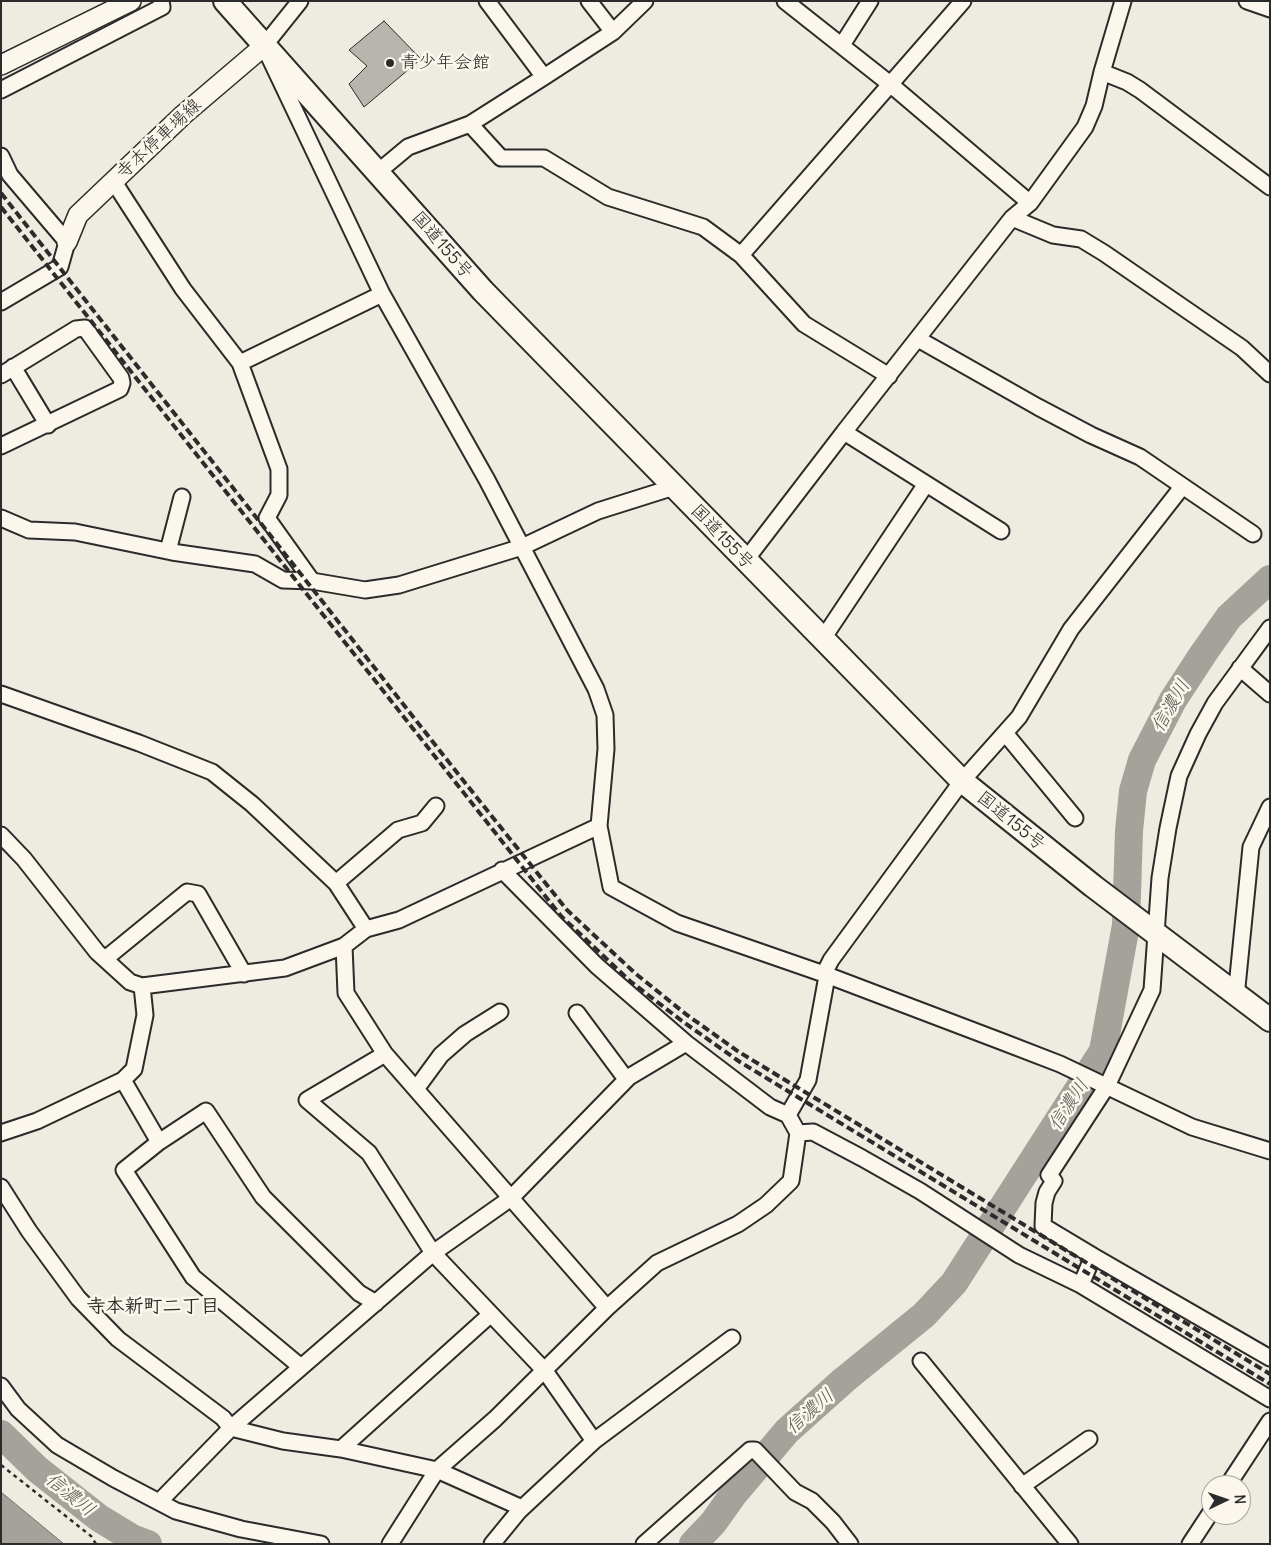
<!DOCTYPE html>
<meta charset="utf-8">
<style>
body{margin:0}
#map{position:relative;width:1271px;height:1545px;overflow:hidden;background:#eeebe0;font-family:Delius,sans-serif}
canvas{display:block}
.frame{position:absolute;inset:0;border:2px solid #2b2b2b;pointer-events:none}
.north{position:absolute;left:1201px;top:1475px;width:50px;height:50px;box-sizing:border-box;background:#fbf7ec;border:1px solid #a8a59f;border-radius:50%;rotate:87deg;font-size:14px;font-weight:700;line-height:20px;text-align:center;color:#2b2b2b}
.north::after{content:'';display:block;margin:auto;width:18px;height:22px;background:#2b2b2b;clip-path:polygon(50% 0,100% 100%,50% 72%,0 100%)}
</style>
<div id="map">
<canvas width="1271" height="1545"></canvas>
<div class="frame"></div>
<div class="north">N</div>
</div>
<script>
const context = document.querySelector('canvas').getContext('2d');
context.lineJoin = 'round';
function paint(path, color) { context.fillStyle = color; context.fill(path, 'evenodd'); }
const toPath = rows => new Path2D(rows.map(r => 'M' + r).join(''));
function stroke(path, color, width, dash) { context.strokeStyle = color; context.lineWidth = width; context.lineCap = dash ? 'butt' : 'round'; context.setLineDash(dash || []); context.stroke(path); }
function write(font, color, halo, rows, align = 'center') {
  context.font = font + ' Delius,"Klee One",sans-serif'; context.lineWidth = 5; context.setLineDash([]); context.textBaseline = 'middle'; context.strokeStyle = halo; context.fillStyle = color; for (const [text, x, y, turn = 0] of rows) {
    context.save(); context.translate(x, y); context.rotate((+turn || 0) * Math.PI / 180); context.textAlign = isNaN(turn) ? turn : align; if (halo) context.strokeText(text, 0, 0); context.fillText(text, 0, 0); context.restore();
  }
}
const water = toPath([
 [1,1492,64,1544,1,1544,1,1492]
]);
paint(water, '#a4a29a');
stroke(water, '#74726e', 1);
stroke(toPath([
 [1,1434,37,1469,99,1518,132,1538,148,1544],
 [693,1544,713,1523,733,1495,787,1431,844,1380,924,1315,954,1283,1103,1051,1126,925,1129,831,1133,791,1142,760,1173,700,1203,654,1229,617,1270,579]
]), '#a4a29a', 28);
const building = toPath([
 [384,21,421,59,364,107,349,84,367,66,349,50,384,21]
]);
paint(building, '#b8b5ae');
stroke(building, '#2b2b2b', 1);
const minor = toPath([
 [300,1,264,46,382,294,487,480,596,689,605,715,606,749,599,826,611,887,677,923,824,974,1003,1042,1060,1064,1192,1127,1270,1151],
 [487,1,544,77],
 [589,1,613,32],
 [785,1,890,84,1030,203],
 [1247,1,1270,9],
 [842,45,870,1],
 [1102,72,1127,82,1140,90,1270,187],
 [1,90,162,7,161,1],
 [470,124,501,158,544,158,608,197,703,227,741,255,804,324,889,376],
 [1,156,10,175,67,242,60,267,1,302],
 [378,172,408,147,470,124,544,77,613,32,645,1],
 [114,182,183,289,240,363,279,469,279,495,267,518,312,581],
 [1012,218,1053,235,1081,239,1104,253,1242,348,1270,374],
 [741,255,963,1],
 [918,339,1038,407,1091,435,1140,457,1253,534],
 [240,363,382,294],
 [13,367,48,425],
 [1,375,76,329,85,328,121,378,122,383,120,389,1,446],
 [1,518,29,530,75,532,172,552,255,564,283,580,312,581,365,590,399,585,522,547,598,511,674,487],
 [1001,531,844,432,1012,218,1030,203,1085,127,1094,106,1102,72,1123,1],
 [168,551,182,497],
 [745,561,844,432],
 [822,640,926,484],
 [1240,668,1270,694],
 [1,694,139,743,212,772,252,804,336,883,366,929],
 [1005,733,1075,818],
 [1,835,24,859,97,952,130,982,142,986,285,968,344,946,366,929,399,920,599,826],
 [336,883,398,830,422,823,436,806],
 [344,946,346,993,385,1054,607,1308],
 [105,959,187,892,198,894,244,974],
 [824,974,831,960,962,781,1019,717,1071,629,1182,487],
 [142,986,145,1015,134,1069,123,1080,159,1142],
 [1236,997,1251,847,1270,807],
 [577,1013,626,1079],
 [385,1054,307,1100,369,1153,433,1253,545,1371,594,1441],
 [416,1089,441,1055,465,1034,500,1012],
 [788,1115,808,1080,827,976],
 [1,1133,37,1121,123,1080],
 [798,1133,813,1132,862,1158,920,1191,1019,1255,1081,1285,1270,1399],
 [1,1187,29,1231,78,1298,118,1339,223,1418,231,1428,283,1441,341,1449,437,1470,522,1508],
 [1093,1256,1270,1358],
 [1081,1285,1093,1256,1043,1226,1044,1203,1047,1192,1054,1181,1049,1175,1107,1086,1152,990,1160,878,1168,828,1179,776,1198,734,1215,703,1270,628],
 [921,1361,1070,1544],
 [301,1367,193,1277,124,1170,159,1142,206,1111,263,1197,359,1293,376,1303],
 [1,1386,18,1409,57,1445,113,1478,176,1511,241,1529,321,1544],
 [341,1449,491,1314],
 [1228,1485,1270,1421],
 [1022,1486,1089,1439],
 [159,1502,231,1428,433,1253,511,1198,629,1077,686,1043],
 [390,1544,437,1470,495,1419,607,1308,657,1263,738,1224,766,1205,791,1181,798,1133,788,1115,770,1107,686,1043,597,966,502,870],
 [492,1544,519,1511,594,1441,732,1338],
 [644,1544,750,1450,755,1450,795,1492,812,1501,833,1522,850,1544],
 [1190,1544,1211,1512]
]);
const major = toPath([
 [1,65,131,1],
 [67,242,78,215,183,115,264,46]
]);
const highway = toPath([
 [225,1,483,291,962,781,1093,886,1270,1020]
]);
stroke(minor, '#2b2b2b', 19);
stroke(major, '#2b2b2b', 22);
stroke(highway, '#2b2b2b', 26);
stroke(toPath([
 [1,1465,91,1536,96,1544]
]), '#2b2b2b', 2.5, [4, 4]);
stroke(minor, '#fbf7ec', 15);
stroke(major, '#fbf7ec', 19);
stroke(highway, '#fbf7ec', 22);
stroke(toPath([
 [1,193,466,784,567,910,636,974,687,1015,739,1052,1270,1374],
 [1,207,561,916,630,981,682,1021,740,1062,1270,1384]
]), '#2b2b2b', 4, [8, 4]);
for (const [x, y, r, color] of [
 [390,63,5,"#2b2b2b"]
]) { const dot = new Path2D(); dot.arc(x, y, r, 0, 2 * Math.PI); context.fillStyle = color; context.fill(dot); stroke(dot, '#fbf7ec', 2); }
write('18px', '#2b2b2b', '#fbf7ec', [
 ["青少年会館",400,63]
], 'left');
write('18px', '#2b2b2b', '#fbf7ec', [
 ["寺本停車場線",159,139,-43],
 ["国道155号",442,245,49],
 ["国道155号",722,537,46],
 ["国道155号",1011,821,39]
]);
write('italic 19px', '#555552', '#fbf7ec', [
 ["信濃川",1171,706,-60],
 ["信濃川",1069,1105,-57],
 ["信濃川",810,1412,-41],
 ["信濃川",70,1495,39]
]);
write('bold 19px', '#2b2b2b', '#fbf7ec', [
 ["寺本新町二丁目",153,1307]
]);
</script>
